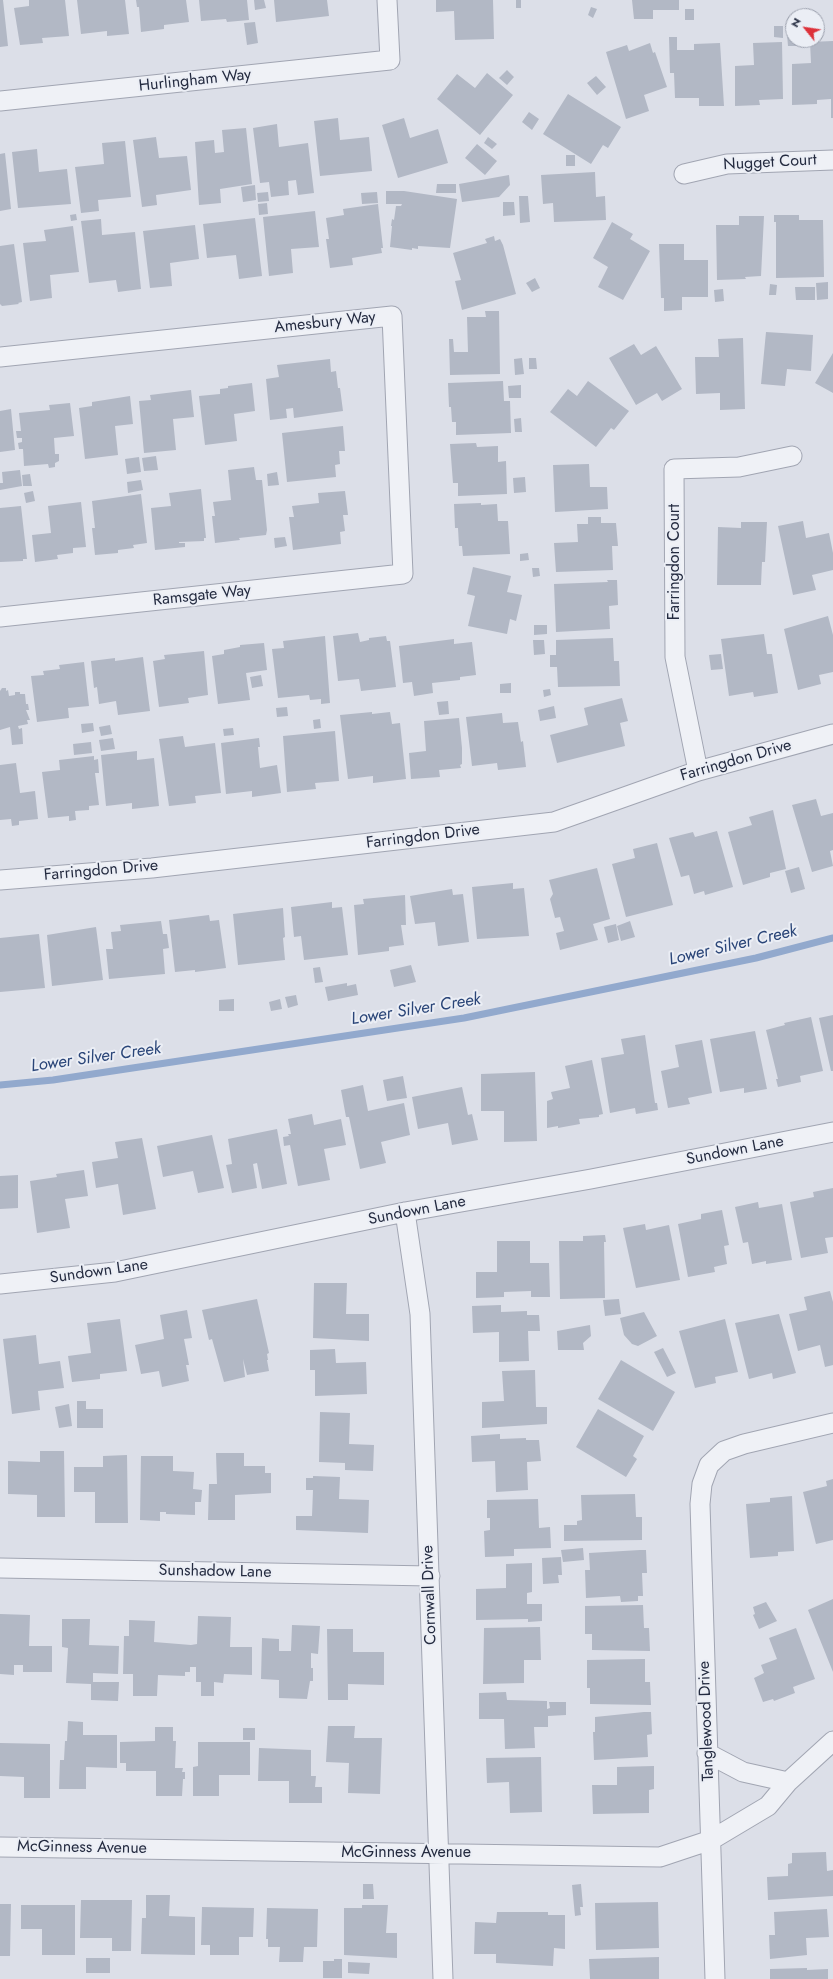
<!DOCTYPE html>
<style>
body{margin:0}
#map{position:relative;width:833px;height:1979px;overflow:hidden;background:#dcdfe8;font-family:Jost,sans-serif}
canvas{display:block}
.north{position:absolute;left:785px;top:8px;width:40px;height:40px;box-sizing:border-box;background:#ebeef5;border:1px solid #9ba0ad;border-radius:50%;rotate:300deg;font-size:11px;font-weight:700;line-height:16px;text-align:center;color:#242b40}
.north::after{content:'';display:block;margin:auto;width:14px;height:18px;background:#dd313a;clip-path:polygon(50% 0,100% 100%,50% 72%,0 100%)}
</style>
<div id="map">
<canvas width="833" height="1979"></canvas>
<div class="north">N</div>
</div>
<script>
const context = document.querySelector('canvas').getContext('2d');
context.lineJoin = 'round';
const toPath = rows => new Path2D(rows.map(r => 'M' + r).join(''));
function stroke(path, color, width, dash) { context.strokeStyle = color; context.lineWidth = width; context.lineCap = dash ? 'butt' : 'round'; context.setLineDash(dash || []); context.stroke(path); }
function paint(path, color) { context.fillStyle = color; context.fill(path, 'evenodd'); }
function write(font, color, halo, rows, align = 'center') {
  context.font = font + ' Jost,sans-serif'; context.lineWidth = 4; context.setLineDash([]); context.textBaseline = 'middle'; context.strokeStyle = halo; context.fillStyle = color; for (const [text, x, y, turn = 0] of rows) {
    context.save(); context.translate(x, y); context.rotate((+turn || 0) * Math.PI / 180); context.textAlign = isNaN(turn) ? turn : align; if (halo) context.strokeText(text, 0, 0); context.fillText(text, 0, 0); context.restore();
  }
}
stroke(toPath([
 [0,1085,53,1080,464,1018,756,958,833,938]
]), '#92a9cd', 7);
paint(toPath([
 [0,0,3,0,8,46,0,47],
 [29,0,65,0,69,36,42,38,43,43,20,45,14,8,29,6],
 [77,0,125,0,129,34,107,36,107,31,81,34],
 [136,0,186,0,189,22,164,25,164,29,141,32,139,7,137,7],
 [199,0,247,0,249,20,227,22,226,19,201,21],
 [254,0,264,0,266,8,255,10],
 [274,0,327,0,329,16,276,22],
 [436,0,493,0,494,39,455,40,454,11,436,12],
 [516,0,521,0,521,8,516,8],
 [632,0,679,0,679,10,653,10,653,19,634,19],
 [591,7,597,9,593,18,588,15],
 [685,9,694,9,694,20,685,20],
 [255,22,258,43,247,45,244,23],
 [774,26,783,26,783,38,774,37],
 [787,34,793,34,793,40,796,40,796,46,788,46],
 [669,37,677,37,677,50,694,50,694,44,720,43,724,106,699,106,699,98,675,98,674,73,670,73],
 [833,41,833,118,831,118,831,99,817,100,817,104,792,105,792,64,811,63,810,42],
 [782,42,783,99,759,100,760,105,735,106,735,66,754,65,753,43],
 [650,43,653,53,655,52,667,87,644,95,649,111,626,119,606,52,627,45,629,51],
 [507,70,514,77,507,85,499,78],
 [487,73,513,95,480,135,437,99,457,74,475,88],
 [596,76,606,87,597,95,587,83],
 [568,94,621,127,608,148,603,145,591,164,543,134],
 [529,112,539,119,532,130,522,122],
 [338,118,340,140,369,137,372,171,320,176,314,121],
 [404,118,410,138,438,129,448,163,398,178,382,125],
 [277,124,279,147,308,143,314,193,298,195,296,180,288,181,289,195,271,197,269,182,260,183,253,128],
 [246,128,252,184,220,189,221,203,199,205,195,142,214,140,215,153,224,152,222,130],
 [156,137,159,158,187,156,191,190,156,195,157,205,142,207,133,140],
 [488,137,497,144,492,149,484,143],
 [125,141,131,197,98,200,99,211,81,213,75,167,104,164,102,143],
 [477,144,497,161,485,175,465,158],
 [37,149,39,172,67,169,71,204,18,208,12,152],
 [5,153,11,209,0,211,0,154],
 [566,155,575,155,575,166,566,166],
 [595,172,596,197,605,196,606,220,554,222,553,203,543,204,541,175],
 [509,175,510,185,499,197,462,202,459,184],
 [437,184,456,184,456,193,436,193],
 [255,185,256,200,243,202,241,187],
 [386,191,404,191,457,199,450,248,418,246,418,249,412,248,412,250,390,247,392,226,391,226,392,219,394,220,396,206,401,206,402,204,386,204],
 [268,192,269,201,258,202,257,193],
 [377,192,378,203,362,204,361,193],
 [519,196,528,196,530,222,520,223],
 [503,202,514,202,515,215,503,216],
 [267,203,268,214,259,215,258,204],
 [378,204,383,248,381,248,382,253,352,258,353,265,330,268,326,239,329,239,326,218,344,215,343,209],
 [315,211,319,247,291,249,293,273,269,276,263,217],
 [76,214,77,220,71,221,70,215],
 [774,215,799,215,799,220,823,220,824,277,776,278,776,222,774,222],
 [739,216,764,216,761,276,745,277,746,279,717,280,716,225,739,225],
 [255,218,262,276,239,279,236,255,207,258,203,224],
 [101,219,102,235,135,232,141,289,118,292,116,280,89,283,81,221],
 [612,222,633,234,630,239,650,251,623,300,598,287,608,267,593,258],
 [195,225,199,259,170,263,172,286,150,288,143,231],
 [73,226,79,272,50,275,52,298,30,301,23,243,46,241,44,230],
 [494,236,495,241,500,239,503,245,516,294,462,310,455,281,461,280,453,253,487,243,485,239],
 [14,244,22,302,18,303,19,304,2,306,0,304,0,246],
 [659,244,684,244,684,260,708,260,708,297,682,297,682,310,664,311,664,298,661,298],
 [535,278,540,288,532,292,526,283],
 [828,282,828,299,817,300,816,283],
 [770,284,777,285,776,295,769,295],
 [795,287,815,287,815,300,796,300],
 [723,289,724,301,715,302,714,290],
 [485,311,499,311,500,374,450,375,449,339,453,339,454,352,468,352,467,317,486,317],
 [766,332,813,335,811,371,787,369,785,386,761,384],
 [743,338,745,409,720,410,720,393,696,394,695,357,719,357,718,339],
 [634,344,641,355,656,346,682,389,662,401,657,393,636,405,609,358],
 [833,353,833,393,815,383],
 [522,358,524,374,515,375,514,359],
 [529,358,536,358,537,369,529,369],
 [330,359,331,372,336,371,338,388,340,388,343,411,294,418,293,408,286,409,287,418,270,420,266,379,279,377,277,365],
 [503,381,504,401,510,401,511,433,456,435,456,422,452,422,451,407,449,407,448,383],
 [588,381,629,411,614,430,611,428,596,447,550,412,568,389,577,396],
 [252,383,255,411,234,414,237,441,205,445,199,396,220,394,220,389,228,388,228,386],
 [521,385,521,398,509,398,508,386],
 [191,390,194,417,173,419,176,450,144,453,139,401,151,400,150,395],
 [130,396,133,424,115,426,118,455,85,459,79,408,92,406,92,402],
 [70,403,74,436,54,438,55,454,59,454,59,461,55,463,55,467,49,468,48,464,24,466,23,449,19,449,18,443,22,442,22,438,17,438,16,431,21,431,19,413,50,410,49,405],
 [11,409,15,450,0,452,0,411],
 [521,418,522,432,515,432,514,419],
 [343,426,345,451,339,451,340,464,335,465,336,477,287,482,282,433],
 [476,443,477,447,498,446,498,462,506,461,507,494,458,496,458,483,453,483,450,444],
 [156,456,158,470,144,471,142,458],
 [139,457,141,472,127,474,125,459],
 [589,464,590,487,607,487,608,509,555,512,553,465],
 [254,467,256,480,262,480,267,530,266,535,239,538,240,540,215,543,212,516,215,516,213,502,231,500,228,470],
 [20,470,22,486,0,490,0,483,3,483,2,472],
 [277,472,279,485,268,486,267,474],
 [30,474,32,486,23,486,22,475],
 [525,477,526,492,514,493,513,478],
 [141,480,143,490,128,493,127,482],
 [201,489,206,538,204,538,204,541,179,542,179,543,185,543,185,547,155,550,151,508,171,506,169,493],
 [33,491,35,501,26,503,24,493],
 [345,491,348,515,343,515,345,531,340,532,341,544,293,550,289,517,294,517,292,506,319,503,318,493],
 [141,494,147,543,133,545,134,548,118,550,118,553,95,555,92,528,95,528,92,501],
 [81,502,86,547,73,548,73,553,57,555,58,559,35,562,32,535,51,533,48,506],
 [481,503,481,505,497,504,498,521,508,521,510,554,463,556,462,546,459,546,458,528,455,528,454,504],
 [21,506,27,559,23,559,23,561,0,562,0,508],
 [588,517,601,517,601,523,616,523,618,546,612,546,613,570,556,572,554,543,578,542,577,524,588,524],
 [803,521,806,538,829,533,833,553,833,570,812,575,816,590,793,595,778,526],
 [741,522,767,522,765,562,762,562,761,585,717,585,718,527,741,528],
 [285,537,287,546,275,548,274,538],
 [528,553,529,560,520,561,520,554],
 [473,567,511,576,507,592,522,595,516,621,510,619,507,634,468,626,475,596,467,594],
 [532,568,539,568,540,576,533,577],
 [607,580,617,580,618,605,609,606,610,629,556,632,554,584,608,582],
 [828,616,833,635,833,672,819,675,821,684,798,690,784,629],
 [534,625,547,625,547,634,534,635],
 [358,633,360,642,369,640,369,638,386,636,387,641,390,641,396,687,361,691,359,679,338,681,333,636],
 [764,634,767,654,772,654,778,693,754,697,753,692,729,696,721,639],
 [325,636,330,703,321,704,321,699,310,700,309,695,278,698,272,649,284,648,283,641],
 [613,638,614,661,619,661,620,686,558,687,557,667,550,667,550,655,556,655,556,640],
 [454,639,454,644,472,642,476,675,460,677,460,680,432,683,433,693,414,696,412,682,403,683,399,646],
 [533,640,544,640,545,654,534,655],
 [264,643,267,670,246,673,250,700,218,704,212,656,224,654,224,650,240,647,240,645],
 [204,651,208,695,188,698,189,703,159,707,153,661,165,659,164,655],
 [721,654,723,669,711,670,709,655],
 [143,657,150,711,118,715,116,701,99,704,97,687,94,688,91,661,115,658,115,661],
 [84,662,89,706,68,708,69,718,37,722,31,676,44,675,43,671,60,669,59,665],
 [261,675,263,686,252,688,250,677],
 [511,683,511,693,500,693,500,684],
 [2,688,6,688,6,691,8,690,9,696,15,695,15,692,20,692,20,694,25,694,26,704,28,704,29,710,26,710,30,720,27,720,28,724,18,726,19,729,22,728,23,744,12,745,10,727,0,730,0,691],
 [550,689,551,695,544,697,543,690],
 [622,698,628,721,620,723,625,746,557,763,550,735,588,725,584,708],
 [448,701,449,714,439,715,437,702],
 [554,706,556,718,540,721,538,710],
 [287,707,288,716,277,717,276,708],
 [372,712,372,714,390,712,392,724,400,723,406,779,373,783,373,776,348,779,340,715],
 [502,713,503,723,518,722,521,742,523,741,526,767,498,770,497,763,472,766,466,717],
 [459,718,462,748,462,764,460,765,461,768,439,770,440,777,411,779,409,753,426,751,424,721],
 [320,719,321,728,314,729,313,720],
 [93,723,94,731,82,733,81,724],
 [110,725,112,734,101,736,99,727],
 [233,728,234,735,224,736,223,729],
 [335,731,339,781,315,783,316,789,287,792,283,736],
 [183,736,185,747,215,743,221,793,195,796,196,803,169,806,159,739],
 [113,738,115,749,101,751,99,740],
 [259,738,260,747,258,747,260,768,277,765,281,793,252,797,252,791,226,794,221,743],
 [91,742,92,753,74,755,73,744],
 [137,751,137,760,154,758,159,806,132,809,132,803,106,806,101,755],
 [94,756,94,760,98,759,99,773,95,773,99,805,89,806,89,810,75,811,76,820,69,821,69,816,48,818,42,772,60,770,59,760],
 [16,763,20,793,35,791,38,819,19,821,19,825,12,826,11,819,0,820,0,765],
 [816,799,821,816,833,813,833,850,830,851,833,866,812,872,792,805],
 [773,810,786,869,770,873,770,877,743,885,728,832,752,825,749,817],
 [717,831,733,887,705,895,704,891,694,894,689,875,681,877,669,838,693,832,695,837],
 [657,843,673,905,626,917,612,864,635,858,633,849],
 [799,867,805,889,791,893,785,871],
 [597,868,610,919,593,924,598,940,560,950,556,933,564,931,560,917,555,918,550,899,553,894,549,880],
 [513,883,513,889,524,888,529,936,477,939,472,887],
 [452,889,453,895,463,894,469,942,438,946,435,922,415,924,410,896],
 [405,895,406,925,401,925,404,945,389,947,389,951,358,955,354,905,364,904,363,899],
 [332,902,332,908,342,907,348,955,304,960,301,936,294,937,291,907],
 [283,908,285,937,283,938,285,960,238,965,233,914],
 [209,915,210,921,219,920,226,968,195,972,195,970,175,972,169,920],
 [161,921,163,934,167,934,169,948,163,949,165,974,109,979,106,949,113,949,111,932,121,931,120,925],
 [630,921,635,937,621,941,617,926],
 [616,924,619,940,608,943,604,927],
 [96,927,103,980,52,986,47,935],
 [39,934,45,988,0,992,0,938],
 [411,965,416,982,394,987,390,970],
 [320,967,323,982,315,983,313,968],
 [347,983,347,986,356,984,358,995,328,1001,325,987],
 [296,995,298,1005,288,1008,285,997],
 [234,999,234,1011,219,1011,219,1000],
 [280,999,282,1009,271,1011,269,1002],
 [833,1015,833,1071,831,1071,819,1018],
 [811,1017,823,1071,800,1076,801,1082,778,1087,776,1079,778,1079,766,1030,785,1025,784,1023],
 [755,1031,767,1089,744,1093,744,1088,720,1092,710,1039],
 [645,1035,655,1103,657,1103,658,1110,636,1114,635,1108,610,1113,601,1058,624,1054,621,1039],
 [702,1040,712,1093,688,1098,690,1104,668,1108,661,1071,679,1067,675,1045],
 [592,1060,603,1114,599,1115,599,1117,579,1119,580,1124,558,1128,558,1126,547,1128,547,1101,553,1099,551,1092,570,1088,565,1066],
 [535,1072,537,1141,504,1142,504,1111,481,1111,481,1074],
 [403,1076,407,1098,387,1101,383,1080],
 [363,1085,368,1111,404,1103,410,1135,381,1142,386,1163,360,1169,349,1117,346,1117,341,1090],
 [462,1087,468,1115,472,1114,478,1140,452,1145,448,1123,418,1129,412,1097],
 [312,1114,314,1125,341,1119,346,1145,324,1149,330,1180,298,1186,290,1145,284,1146,283,1137,289,1136,288,1134,291,1134,288,1119],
 [277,1129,287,1184,262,1189,257,1163,253,1164,257,1188,232,1193,226,1165,232,1164,228,1139],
 [212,1135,224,1188,198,1193,193,1171,163,1177,157,1146],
 [142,1138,156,1209,123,1215,118,1184,96,1188,92,1162,118,1158,115,1142],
 [84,1170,88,1196,65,1199,70,1228,37,1233,30,1181,57,1177,56,1174],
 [18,1175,18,1208,0,1209,0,1176],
 [833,1188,833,1237,825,1238,828,1253,801,1258,790,1202,814,1197,813,1192],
 [758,1202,759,1208,782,1204,792,1260,766,1264,766,1261,752,1264,748,1242,743,1243,735,1207],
 [722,1210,729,1245,724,1246,727,1264,714,1267,715,1272,688,1277,678,1224,701,1219,701,1214],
 [645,1224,646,1230,669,1225,680,1280,636,1288,623,1228],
 [605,1235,606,1242,604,1242,605,1298,560,1299,559,1241,583,1241,583,1236],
 [497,1241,530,1241,530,1263,549,1263,550,1297,531,1297,531,1291,504,1292,504,1297,476,1298,476,1272,497,1272],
 [314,1283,347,1283,346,1314,369,1314,369,1341,313,1338],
 [830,1291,833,1302,833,1365,825,1367,820,1345,798,1351,789,1314,807,1310,804,1297],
 [257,1299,269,1353,267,1354,268,1360,267,1360,269,1371,247,1375,243,1359,245,1377,224,1382,212,1339,209,1340,202,1310],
 [619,1299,621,1314,605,1316,603,1300],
 [501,1305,501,1312,527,1311,527,1315,539,1315,540,1331,528,1331,529,1361,499,1362,499,1332,473,1333,472,1306],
 [187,1310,192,1338,184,1339,189,1365,186,1365,189,1381,162,1387,159,1371,141,1374,135,1345,164,1339,160,1315],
 [644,1312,657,1336,638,1346,632,1344,624,1335,620,1318],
 [779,1314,796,1373,773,1379,772,1373,749,1379,735,1323],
 [120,1319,127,1371,100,1374,100,1379,72,1382,68,1356,91,1353,87,1323],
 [725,1319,738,1372,715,1377,716,1383,695,1388,679,1331],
 [590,1325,591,1336,583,1343,584,1350,558,1350,557,1331],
 [36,1335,39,1364,60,1361,64,1388,38,1391,40,1410,12,1414,3,1339],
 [663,1348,676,1373,667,1377,654,1352],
 [335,1349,336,1363,366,1362,367,1394,315,1396,315,1370,310,1370,310,1350],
 [621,1360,675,1392,653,1431,598,1399],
 [535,1370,536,1407,547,1407,547,1424,482,1428,482,1402,504,1401,502,1371],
 [77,1401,86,1401,86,1409,103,1409,103,1428,77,1428],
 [69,1404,72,1426,59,1428,55,1407],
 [598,1409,644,1436,633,1456,637,1459,626,1477,576,1447],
 [320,1412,350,1413,349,1444,374,1445,373,1471,345,1470,345,1463,319,1462],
 [500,1434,500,1439,526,1438,526,1440,539,1440,541,1461,527,1462,528,1490,496,1492,495,1461,472,1462,471,1436],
 [40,1451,64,1451,65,1517,37,1517,37,1495,8,1494,8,1461,40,1462],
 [216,1453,244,1453,244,1466,265,1466,265,1473,271,1473,271,1493,235,1495,235,1520,208,1520,209,1484,217,1484],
 [127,1455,128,1523,95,1523,95,1492,74,1492,74,1467,103,1467,103,1456],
 [141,1456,173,1456,173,1471,194,1472,193,1489,202,1490,201,1502,195,1502,195,1515,166,1514,166,1512,160,1512,160,1521,140,1520],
 [313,1476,340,1477,339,1499,369,1500,368,1533,296,1530,296,1516,312,1516,313,1490,306,1490,306,1478,313,1478],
 [833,1479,833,1540,816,1544,803,1492,827,1486,826,1481],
 [635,1494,636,1517,642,1517,642,1540,564,1541,564,1525,577,1525,577,1521,582,1520,581,1495],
 [792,1496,794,1551,778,1552,778,1556,750,1558,746,1504,770,1502,770,1498],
 [538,1499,539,1528,550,1527,551,1548,514,1549,514,1556,485,1557,484,1531,490,1530,490,1518,487,1518,487,1500],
 [583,1548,584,1560,563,1562,561,1550],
 [640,1550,646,1550,647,1573,642,1573,643,1596,638,1596,638,1601,621,1602,620,1596,586,1598,585,1570,590,1570,589,1553],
 [561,1557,562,1575,558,1575,559,1583,543,1584,542,1558],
 [532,1563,532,1592,527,1593,527,1604,542,1604,542,1621,528,1622,528,1619,476,1620,476,1589,506,1588,506,1564],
 [833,1599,833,1672,808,1610],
 [766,1602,777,1621,759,1629,753,1615,755,1614,753,1607],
 [643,1605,644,1628,649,1628,650,1651,592,1650,592,1634,585,1634,585,1606],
 [0,1614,30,1615,29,1646,52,1646,52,1672,23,1672,23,1665,14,1665,14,1675,0,1674],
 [198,1616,231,1617,230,1647,252,1647,252,1675,224,1674,223,1683,214,1682,214,1696,201,1696,201,1682,196,1682,196,1667,190,1667,190,1672,185,1672,185,1676,158,1675,157,1696,133,1696,133,1674,123,1674,124,1636,129,1636,129,1620,155,1621,154,1642,191,1645,197,1644],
 [62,1619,90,1619,89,1645,119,1646,118,1674,93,1673,93,1682,119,1682,118,1701,91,1700,91,1684,66,1683,68,1648,62,1647],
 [292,1625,320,1626,318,1654,311,1653,311,1668,313,1668,313,1681,310,1681,307,1699,279,1698,279,1680,261,1679,262,1638,279,1639,279,1651,291,1651],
 [540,1627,541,1660,524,1660,524,1683,483,1684,484,1628],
 [796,1628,815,1679,793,1687,795,1693,774,1701,773,1699,763,1702,754,1678,764,1673,761,1665,777,1659,769,1638],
 [327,1629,353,1629,353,1652,384,1652,384,1685,348,1684,348,1700,328,1700],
 [645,1659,645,1682,650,1682,651,1705,590,1704,590,1688,587,1688,587,1660],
 [506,1692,507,1700,547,1701,547,1709,550,1708,549,1702,566,1702,566,1715,548,1716,548,1727,534,1727,535,1748,505,1749,504,1719,479,1719,479,1693],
 [644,1712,651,1712,652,1734,647,1735,648,1757,594,1760,593,1732,595,1732,595,1717],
 [68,1721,83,1722,83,1735,117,1735,117,1768,86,1767,86,1789,59,1789,60,1760,64,1760,65,1741,67,1741],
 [328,1726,355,1726,354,1738,382,1738,380,1794,348,1793,349,1763,326,1762],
 [155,1727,173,1727,173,1741,176,1741,175,1768,183,1768,182,1772,185,1772,185,1779,183,1779,182,1796,156,1796,156,1771,126,1771,126,1763,120,1763,120,1742,155,1741],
 [243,1728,255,1728,255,1740,243,1740],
 [198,1742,250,1742,250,1775,219,1775,219,1796,193,1796,193,1767,198,1766],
 [0,1743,50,1744,50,1798,24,1798,24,1777,0,1776],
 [259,1748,311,1750,311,1776,316,1776,315,1787,322,1787,322,1803,289,1803,289,1781,258,1781],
 [541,1757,542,1812,510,1813,509,1782,487,1783,486,1758],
 [654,1766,654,1789,649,1790,649,1813,593,1814,592,1785,617,1785,617,1767],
 [826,1852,827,1871,833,1870,833,1896,768,1900,767,1877,788,1876,788,1864,792,1863,792,1853],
 [363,1884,373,1884,374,1899,363,1899],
 [581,1884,583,1907,580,1907,581,1915,575,1916,572,1885],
 [146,1895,170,1895,169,1916,195,1917,195,1955,141,1954,142,1918,146,1918],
 [81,1900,132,1900,131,1951,112,1951,112,1938,80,1938],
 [658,1902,659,1948,596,1950,595,1903],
 [0,1904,11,1904,10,1956,0,1956],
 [21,1905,75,1905,75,1955,42,1955,42,1929,21,1929],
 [362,1905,388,1905,386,1933,397,1933,397,1958,344,1955,344,1908,362,1908],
 [202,1907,254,1908,253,1937,239,1937,239,1955,210,1955,210,1945,201,1945],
 [267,1908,318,1909,317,1947,304,1947,303,1962,279,1962,280,1947,268,1947,268,1939,266,1939],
 [827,1909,829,1937,806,1938,807,1955,770,1959,769,1935,775,1935,774,1912],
 [497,1912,548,1912,548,1915,565,1915,565,1949,554,1948,553,1966,496,1963,496,1954,474,1954,475,1922,496,1923],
 [659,1957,659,1979,590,1979,589,1959],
 [86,1958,110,1958,110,1973,86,1973],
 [334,1959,342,1959,342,1978,323,1978,323,1961,334,1961],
 [348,1962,370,1963,369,1974,348,1973],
 [807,1968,807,1970,828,1969,828,1979,770,1979,770,1969]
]), '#b2b8c5');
const minor = toPath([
 [0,101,390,60,387,0],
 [684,174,727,164,833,160],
 [0,357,392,316,403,574,0,617],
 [698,771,675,657,674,469,739,467,792,456],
 [0,880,152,868,554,822,698,771,833,734],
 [405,1212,420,1314,443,1979],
 [0,1284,115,1272,405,1212,591,1179,833,1132],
 [0,1568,430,1576],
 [707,1753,743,1772,788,1782],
 [0,1847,660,1857,711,1840,768,1806,788,1782,833,1741],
 [715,1979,700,1504,702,1484,709,1465,724,1451,744,1444,833,1423]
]);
stroke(minor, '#a1a5b2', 21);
stroke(minor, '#eff1f6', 19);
write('16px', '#242b40', '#ebeef5', [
 ["Hurlingham Way",195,81,-6],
 ["Nugget Court",770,163,-3],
 ["Amesbury Way",325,323,-6],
 ["Farringdon Court",675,562,-90],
 ["Ramsgate Way",202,596,-6],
 ["Farringdon Drive",736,761,-16],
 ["Farringdon Drive",423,837,-7],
 ["Farringdon Drive",101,871,-5],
 ["Sundown Lane",735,1151,-11],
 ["Sundown Lane",417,1211,-11],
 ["Sundown Lane",99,1272,-8],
 ["Sunshadow Lane",215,1572,1],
 ["Cornwall Drive",430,1595,-92],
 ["Tanglewood Drive",707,1721,-92],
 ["McGinness Avenue",82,1848,1],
 ["McGinness Avenue",406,1853]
]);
write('italic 17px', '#2a4578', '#ebeef5', [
 ["Lower Silver Creek",733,946,-13],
 ["Lower Silver Creek",416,1010,-9],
 ["Lower Silver Creek",96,1058,-8]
]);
</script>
